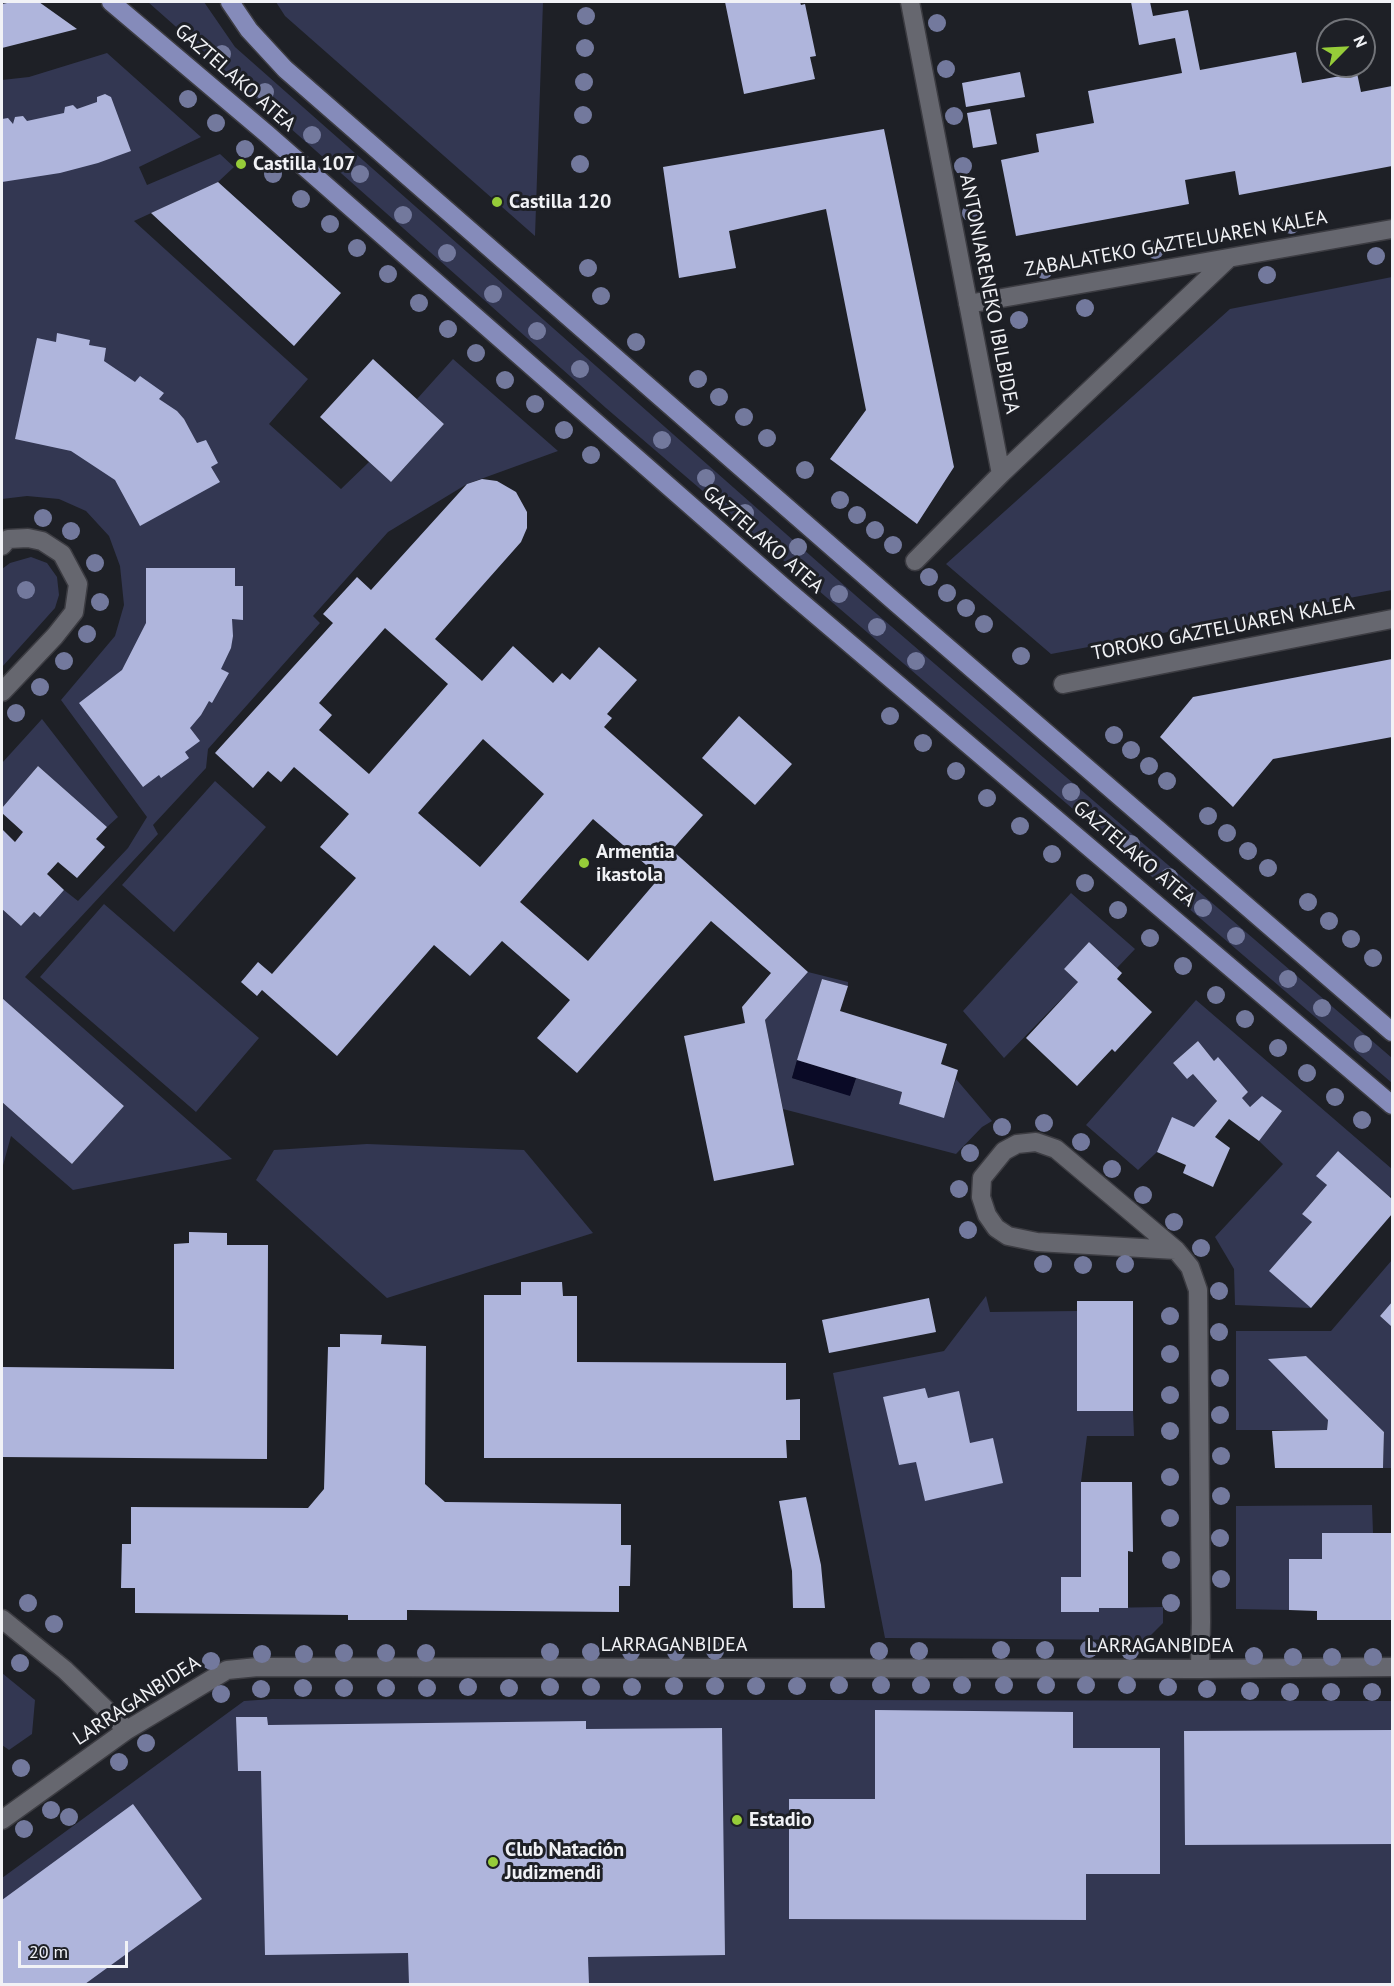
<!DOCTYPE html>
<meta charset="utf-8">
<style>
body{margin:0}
#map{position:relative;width:1394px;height:1986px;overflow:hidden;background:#1e2026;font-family:"PT Sans",sans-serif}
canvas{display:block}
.frame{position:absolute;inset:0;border:3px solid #f1f2f6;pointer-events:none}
.north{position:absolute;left:1316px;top:18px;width:60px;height:60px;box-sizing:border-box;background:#1e2026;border:2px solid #727479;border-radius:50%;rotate:66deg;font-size:16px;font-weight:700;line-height:24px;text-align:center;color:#f1f2f6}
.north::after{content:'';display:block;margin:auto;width:21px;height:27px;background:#96cc39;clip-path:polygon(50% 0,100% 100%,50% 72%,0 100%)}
.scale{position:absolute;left:18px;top:1941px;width:110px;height:27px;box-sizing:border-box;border:3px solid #f1f2f6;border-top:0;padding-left:8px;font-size:18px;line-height:21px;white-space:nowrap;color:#f1f2f6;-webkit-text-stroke:4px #1e2026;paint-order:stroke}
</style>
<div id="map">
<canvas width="1394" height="1986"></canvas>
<div class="frame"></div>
<div class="north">N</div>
<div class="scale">20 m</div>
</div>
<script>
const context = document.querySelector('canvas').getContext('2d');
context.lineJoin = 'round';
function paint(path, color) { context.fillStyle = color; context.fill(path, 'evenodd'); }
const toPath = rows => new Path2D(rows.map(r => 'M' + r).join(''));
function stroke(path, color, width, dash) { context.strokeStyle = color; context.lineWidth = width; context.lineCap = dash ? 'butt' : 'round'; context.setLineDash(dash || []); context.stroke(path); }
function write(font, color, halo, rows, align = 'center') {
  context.font = font + ' "PT Sans",sans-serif'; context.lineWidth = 6; context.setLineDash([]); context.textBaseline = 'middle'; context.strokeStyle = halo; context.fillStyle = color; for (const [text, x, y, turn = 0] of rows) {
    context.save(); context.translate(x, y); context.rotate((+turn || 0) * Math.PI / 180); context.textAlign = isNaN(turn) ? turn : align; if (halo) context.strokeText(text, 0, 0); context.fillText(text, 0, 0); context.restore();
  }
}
paint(toPath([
 [148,2,204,2,235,47,863,602,1392,1058,1392,1083,606,408],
 [276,2,543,2,535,236,285,16],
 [107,53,201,137,139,167,147,185,220,154,234,167,218,182,134,221,308,379,269,424,341,489,369,462,391,482,444,424,417,399,453,359,558,451,467,484,388,532,313,616,320,623,208,749,206,768,153,825,158,834,25,977,232,1159,73,1190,11,1136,2,1169,2,1102,72,1164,124,1106,2,998,2,909,21,926,34,912,40,917,64,890,78,901,128,848,147,817,61,700,115,636,124,605,120,566,109,536,86,511,59,499,27,496,2,499,2,80,29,77],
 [1392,277,1392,590,1051,654,946,564,1230,309],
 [31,557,47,563,57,577,59,595,55,608,2,667,2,569,10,563],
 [42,719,118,817,107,827,38,766,2,808,2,763],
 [215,781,266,827,174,932,122,885],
 [1071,893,1135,949,1117,968,1089,942,1064,969,1078,982,1004,1058,963,1011],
 [104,904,259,1038,196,1112,40,977],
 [808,972,848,982,848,986,822,979,792,1078,850,1095,856,1078,902,1092,899,1104,944,1117,956,1079,992,1121,982,1127,956,1154,783,1109,765,1020],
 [1196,1000,1392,1169,1392,1193,1390,1197,1338,1151,1317,1176,1327,1185,1302,1214,1312,1222,1270,1271,1311,1308,1235,1305,1234,1269,1215,1237,1283,1164,1259,1141,1282,1111,1262,1097,1250,1107,1242,1098,1248,1092,1217,1058,1214,1061,1198,1041,1173,1063,1187,1079,1193,1074,1217,1101,1194,1127,1172,1118,1157,1152,1138,1170,1086,1125],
 [367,1144,524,1150,593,1233,387,1298,256,1180,274,1150],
 [1392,1260,1392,1302,1380,1316,1392,1327,1392,1468,1383,1468,1384,1432,1306,1356,1269,1359,1328,1420,1327,1430,1236,1430,1236,1331,1331,1331],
 [986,1296,990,1312,1077,1311,1077,1410,1133,1411,1134,1436,1087,1436,1081,1482,1081,1577,1061,1577,1061,1612,1098,1612,1099,1608,1163,1607,1163,1623,1146,1640,885,1638,833,1373,944,1351],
 [1372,1505,1373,1533,1322,1533,1322,1559,1289,1559,1289,1610,1236,1609,1236,1506],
 [2,1673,35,1700,32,1734,9,1750,2,1745],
 [272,1699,1392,1701,1392,1984,2,1984,2,1878,244,1701]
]), '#333752');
paint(toPath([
 [797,1060,856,1078,850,1096,792,1078]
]), '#0a0a26');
paint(toPath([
 [12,2,39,2,77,29,2,48,2,4],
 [725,2,800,2,801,5,805,4,816,56,810,57,815,79,744,94],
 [1131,2,1150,2,1153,16,1188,10,1200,70,1296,52,1302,83,1357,73,1361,92,1392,86,1392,166,1239,195,1235,171,1185,180,1189,204,1016,236,1001,160,1039,152,1036,134,1094,123,1088,91,1182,73,1175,38,1139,45],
 [1020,72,1025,97,966,107,962,83],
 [105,94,111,97,131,151,98,163,60,173,2,182,2,119,8,118,13,124,15,117,23,116,27,121,64,113,65,107,73,105,77,109,97,102,97,97],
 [990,109,997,144,973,148,967,113],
 [884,129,954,467,917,524,830,459,866,410,826,209,729,231,736,268,679,278,663,167],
 [218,182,341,293,294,346,151,213],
 [57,333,90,340,89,345,106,348,104,361,135,382,140,376,164,393,159,399,177,411,184,419,197,443,206,440,218,463,211,467,220,482,140,526,115,480,71,451,15,439,37,338,56,342],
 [373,359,444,424,391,482,320,417],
 [482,479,497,481,516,492,527,512,527,528,521,542,435,639,482,681,513,646,553,683,562,673,570,680,599,647,637,680,607,714,612,718,604,727,703,815,672,850,808,972,765,1020,794,1165,714,1181,684,1036,745,1023,742,1007,771,973,711,921,577,1073,537,1038,570,1000,502,941,470,976,434,945,337,1056,262,990,257,996,241,982,258,962,272,974,356,878,320,847,349,814,294,767,281,782,268,771,253,788,215,753,333,623,323,614,357,577,371,590,467,484],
 [385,628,448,684,369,774,319,730,332,715,319,703],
 [483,739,544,794,480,867,418,813],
 [593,819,660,877,588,961,520,902],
 [146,568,235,568,235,586,243,586,243,620,232,619,233,636,231,648,221,669,229,673,212,703,209,701,201,715,190,728,200,741,185,752,189,758,161,778,159,775,143,787,79,703,122,670,146,623],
 [1392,659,1392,737,1273,759,1233,807,1160,737,1193,697],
 [739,716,792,764,755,805,702,758],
 [38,766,107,827,96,839,105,847,77,878,58,862,47,874,64,890,40,917,34,912,21,926,2,909,2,829,15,842,23,832,2,813,2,808],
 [1089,942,1122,973,1117,979,1152,1012,1115,1052,1112,1049,1077,1086,1026,1038,1078,982,1064,969],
 [822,979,848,986,840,1011,947,1044,941,1064,958,1070,944,1118,899,1104,902,1092,797,1060],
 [2,998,124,1106,72,1164,2,1102],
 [1198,1041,1214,1061,1218,1057,1248,1092,1242,1098,1250,1107,1262,1096,1282,1111,1259,1141,1229,1119,1215,1137,1230,1148,1213,1187,1183,1173,1186,1165,1157,1152,1172,1117,1194,1127,1217,1101,1193,1074,1187,1079,1173,1063],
 [1338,1151,1392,1199,1392,1214,1311,1308,1269,1271,1312,1222,1302,1214,1327,1185,1316,1176],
 [189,1232,227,1233,227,1245,268,1245,267,1459,2,1457,2,1367,174,1369,174,1244,189,1243],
 [521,1282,562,1282,563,1296,577,1296,577,1362,786,1363,786,1400,800,1399,800,1440,786,1440,787,1458,484,1458,484,1295,521,1295],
 [929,1298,936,1332,829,1353,822,1320],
 [1077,1301,1133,1301,1133,1411,1077,1411],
 [1392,1302,1392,1327,1380,1316],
 [340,1334,382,1335,381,1344,426,1346,425,1484,445,1502,621,1504,621,1545,631,1545,630,1586,619,1586,619,1612,407,1610,407,1620,348,1620,348,1615,135,1613,135,1588,121,1588,122,1544,131,1544,131,1507,308,1508,324,1489,328,1347,340,1347],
 [1306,1356,1384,1432,1383,1468,1275,1468,1272,1431,1327,1430,1328,1420,1268,1359],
 [925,1388,928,1398,959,1391,970,1443,993,1438,1003,1483,925,1501,916,1462,899,1465,883,1397],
 [1081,1482,1132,1482,1133,1552,1128,1551,1128,1608,1099,1608,1099,1612,1061,1612,1061,1577,1081,1577],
 [806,1497,821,1565,825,1608,793,1608,792,1571,779,1501],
 [1322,1533,1392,1533,1392,1620,1317,1620,1317,1611,1289,1610,1289,1559,1322,1559],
 [875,1710,1073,1712,1073,1748,1160,1748,1160,1874,1086,1874,1086,1920,789,1919,789,1799,875,1799],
 [236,1717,267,1717,268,1725,586,1721,586,1729,722,1728,725,1955,588,1957,589,1984,409,1984,408,1953,265,1955,261,1771,238,1771],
 [1392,1730,1392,1844,1185,1845,1184,1731],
 [133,1804,202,1899,85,1984,2,1984,2,1900]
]), '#afb5dc');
const minor = toPath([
 [910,2,1001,474,915,561],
 [968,304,1392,229],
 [1001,474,1228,259],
 [2,546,8,539,28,538,42,541,62,554,78,584,74,612,55,636,2,692],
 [1063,684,1392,619],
 [1176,1250,1037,1242,1008,1236,996,1228,987,1215,981,1197,982,1178,1004,1151,1017,1144,1036,1142,1056,1149,1176,1250,1190,1267,1198,1290,1201,1622,1200,1669],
 [2,1619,65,1670,127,1730],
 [2,1820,127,1730,227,1670,258,1667,1200,1669,1392,1667]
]);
const major = toPath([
 [111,2,267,134,788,591,1392,1105],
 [230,2,249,30,285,69,895,602,1392,1032]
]);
stroke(minor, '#3c3c42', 21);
stroke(major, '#3c3c42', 21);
stroke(minor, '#66676f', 18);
stroke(major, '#858bba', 18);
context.fillStyle = '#73799d';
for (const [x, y] of [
 [586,16],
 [937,23],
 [585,48],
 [222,54],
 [946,69],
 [584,82],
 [265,92],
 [188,99],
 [583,115],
 [954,116],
 [216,123],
 [312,135],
 [245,149],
 [580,164],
 [963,166],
 [273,174],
 [360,174],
 [301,199],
 [971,213],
 [403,215],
 [330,224],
 [1291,225],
 [357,248],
 [1155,250],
 [447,253],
 [1376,256],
 [588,268],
 [1044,270],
 [388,274],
 [1267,275],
 [493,294],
 [601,296],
 [419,303],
 [1085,308],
 [1019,320],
 [448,329],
 [537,331],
 [636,342],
 [476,353],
 [580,369],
 [698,379],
 [505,380],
 [719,397],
 [535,404],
 [744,417],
 [564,430],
 [767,438],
 [662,440],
 [591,455],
 [805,470],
 [706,478],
 [840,500],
 [745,513],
 [857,515],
 [43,518],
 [875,530],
 [71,531],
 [893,545],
 [798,547],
 [95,563],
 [929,577],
 [26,590],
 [947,593],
 [839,594],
 [100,602],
 [966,608],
 [984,624],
 [877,627],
 [87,634],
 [1021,656],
 [64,661],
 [916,661],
 [40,687],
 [16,713],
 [890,716],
 [1114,735],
 [923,743],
 [1131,750],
 [1149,766],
 [956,771],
 [1167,781],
 [1071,792],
 [987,798],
 [1208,816],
 [1020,826],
 [1227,833],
 [1131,844],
 [1248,851],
 [1052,854],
 [1268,868],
 [1169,877],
 [1085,883],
 [1308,902],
 [1203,908],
 [1118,910],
 [1329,921],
 [1236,936],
 [1150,938],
 [1351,939],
 [1373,958],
 [1183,966],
 [1288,979],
 [1216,995],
 [1322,1008],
 [1245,1019],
 [1363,1044],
 [1278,1048],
 [1307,1073],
 [1335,1097],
 [1362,1120],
 [1044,1123],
 [1002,1127],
 [1081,1142],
 [970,1153],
 [1112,1169],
 [959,1189],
 [1143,1195],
 [1174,1222],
 [968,1230],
 [1201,1248],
 [1043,1264],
 [1125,1264],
 [1083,1265],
 [1219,1291],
 [1170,1316],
 [1219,1332],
 [1170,1354],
 [1220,1378],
 [1170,1395],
 [1220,1415],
 [1170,1431],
 [1221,1456],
 [1170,1477],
 [1221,1496],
 [1170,1518],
 [1220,1538],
 [1171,1560],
 [1221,1579],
 [28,1603],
 [1171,1603],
 [54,1624],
 [1089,1649],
 [1001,1650],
 [1045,1650],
 [715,1651],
 [879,1651],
 [919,1651],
 [1130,1651],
 [550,1652],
 [591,1652],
 [631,1652],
 [676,1652],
 [344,1653],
 [386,1653],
 [426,1653],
 [262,1654],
 [304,1654],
 [1254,1656],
 [1293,1657],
 [1332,1657],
 [1373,1657],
 [211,1661],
 [20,1663],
 [839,1685],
 [881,1685],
 [921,1685],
 [962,1685],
 [1004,1685],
 [1046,1685],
 [1086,1685],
 [1127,1685],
 [674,1686],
 [715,1686],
 [756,1686],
 [797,1686],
 [468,1687],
 [550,1687],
 [591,1687],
 [632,1687],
 [1168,1687],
 [303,1688],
 [344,1688],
 [386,1688],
 [427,1688],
 [509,1688],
 [261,1689],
 [1207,1689],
 [1250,1691],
 [1290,1692],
 [1331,1692],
 [1372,1692],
 [221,1694],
 [146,1743],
 [119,1762],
 [21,1768],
 [51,1810],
 [69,1817],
 [24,1829]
]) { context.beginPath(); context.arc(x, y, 9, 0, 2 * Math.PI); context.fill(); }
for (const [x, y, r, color] of [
 [241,164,6,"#96cc39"],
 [497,202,6,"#96cc39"],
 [584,863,6,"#96cc39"],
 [737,1820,6,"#96cc39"],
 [493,1862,6,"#96cc39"]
]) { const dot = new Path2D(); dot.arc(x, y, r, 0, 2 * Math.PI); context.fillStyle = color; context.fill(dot); stroke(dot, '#1e2026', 2); }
write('20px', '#f1f2f6', '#1e2026', [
 ["GAZTELAKO ATEA",235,78,41],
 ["ZABALATEKO GAZTELUAREN KALEA",1176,244,-10],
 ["ANTONIARENEKO IBILBIDEA",989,294,79],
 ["GAZTELAKO ATEA",763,540,41],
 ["TOROKO GAZTELUAREN KALEA",1223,629,-11],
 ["GAZTELAKO ATEA",1134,854,40],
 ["LARRAGANBIDEA",674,1645],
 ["LARRAGANBIDEA",1160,1646],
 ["LARRAGANBIDEA",137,1701,-33]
]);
write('bold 20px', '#f1f2f6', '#1e2026', [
 ["Castilla 107",253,164],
 ["Castilla 120",509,202],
 ["Armentia",596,852],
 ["ikastola",596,875],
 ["Estadio",749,1820],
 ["Club Natación",505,1850],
 ["Judizmendi",505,1873]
], 'left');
</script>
